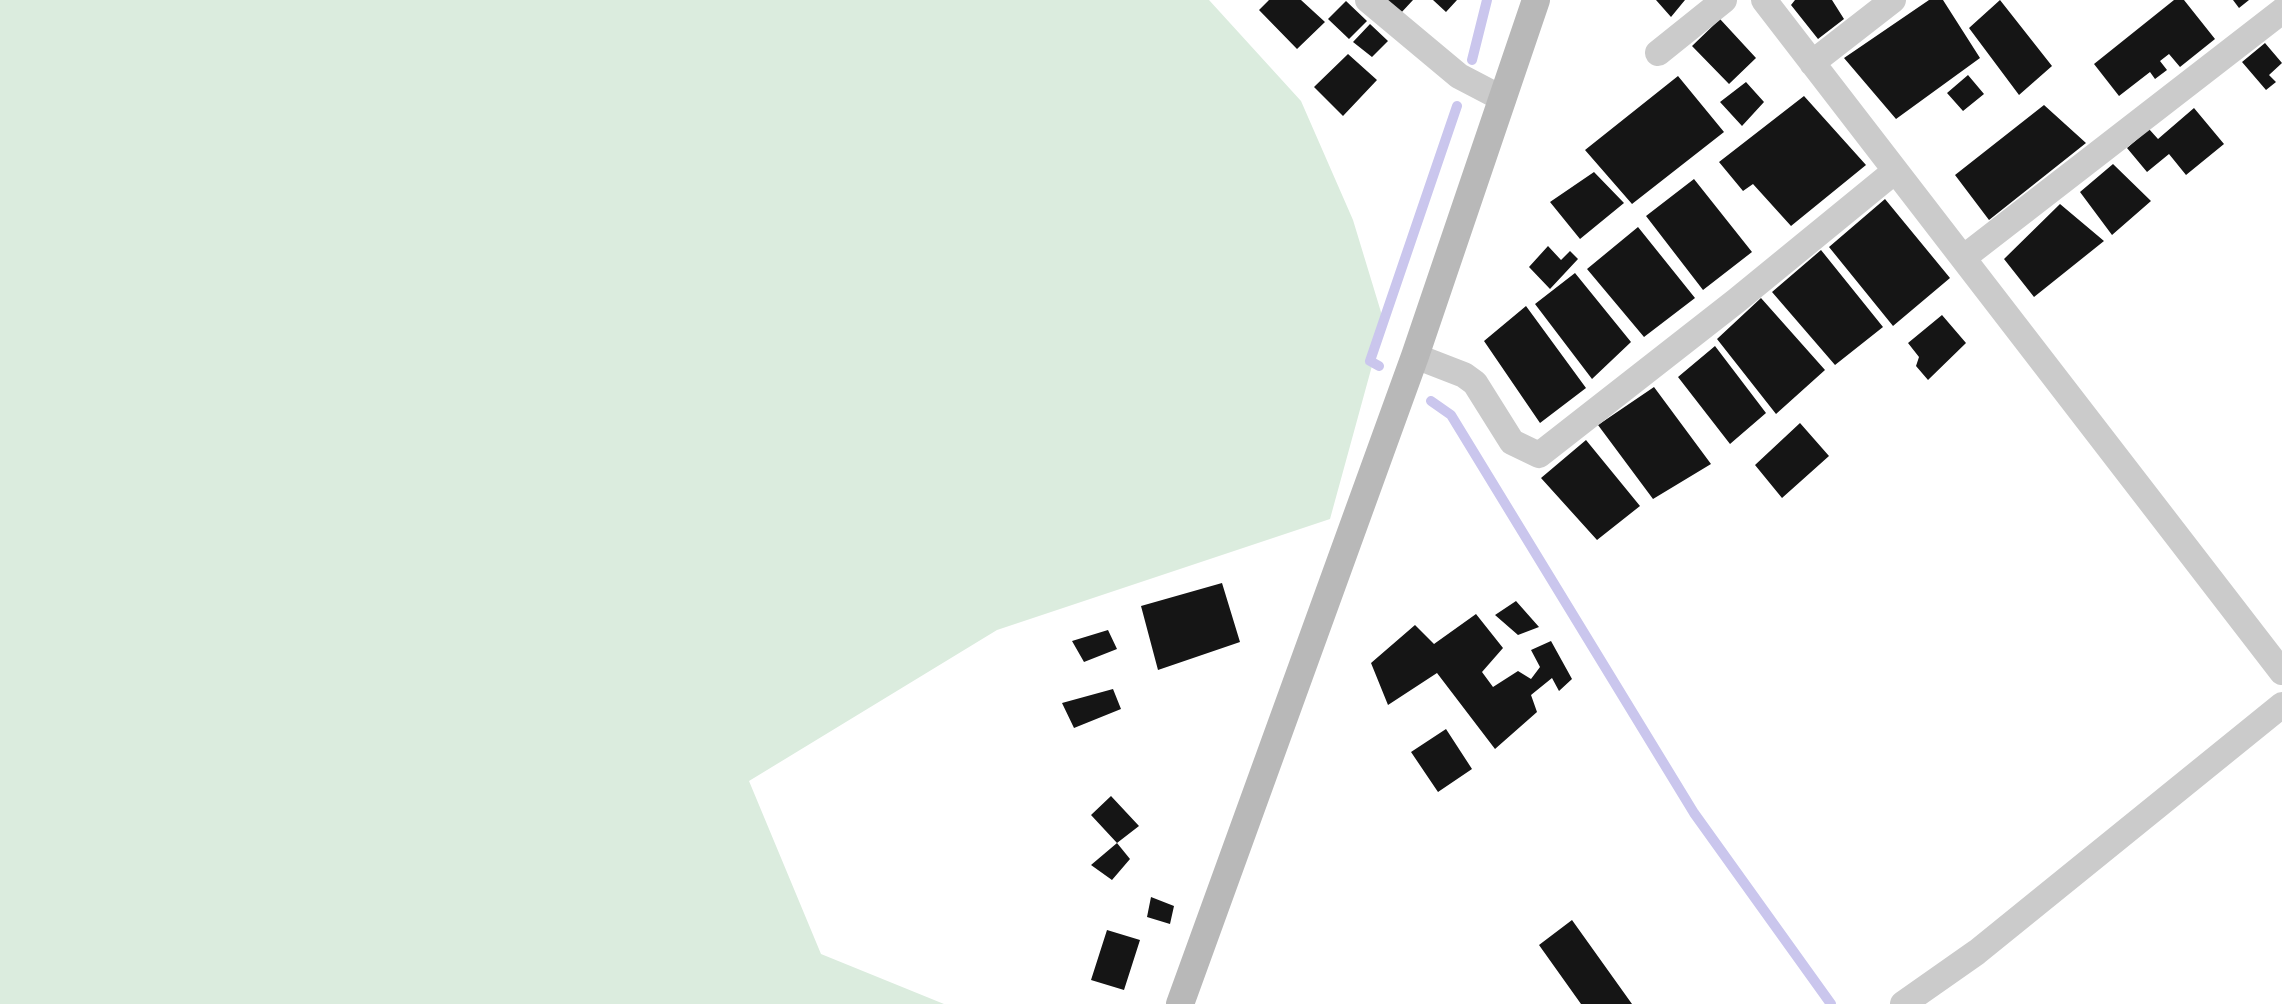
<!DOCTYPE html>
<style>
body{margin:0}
canvas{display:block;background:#fff}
</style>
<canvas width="2282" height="1004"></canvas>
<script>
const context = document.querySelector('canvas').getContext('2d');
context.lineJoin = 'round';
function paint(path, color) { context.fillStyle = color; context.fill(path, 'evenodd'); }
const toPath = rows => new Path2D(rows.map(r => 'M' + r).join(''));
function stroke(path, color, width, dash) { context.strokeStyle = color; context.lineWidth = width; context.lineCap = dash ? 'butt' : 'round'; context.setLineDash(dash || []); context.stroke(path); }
paint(toPath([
 [0,0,1209,0,1301,101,1353,220,1384,322,1330,519,997,630,749,781,821,954,944,1004,0,1004]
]), '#dbecde');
stroke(toPath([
 [1472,60,1487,0],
 [1379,366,1370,361,1457,106],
 [1431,401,1451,415,1694,813,1831,1004]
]), '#cac6ed', 10);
paint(toPath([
 [1269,0,1301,0,1325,22,1297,49,1259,10],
 [1387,0,1413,0,1400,14],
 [1433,0,1457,0,1446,12],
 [1656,0,1685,0,1671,17],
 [1795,0,1832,0,1844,19,1818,39,1791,5],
 [1929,0,1943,0,1980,58,1896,119,1844,58],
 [2000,0,2052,66,2019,95,1969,28],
 [2174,0,2184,0,2215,39,2180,67,2169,54,2160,61,2167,70,2155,79,2150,72,2119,96,2094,64],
 [2233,0,2249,0,2239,8],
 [1346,1,1367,21,1349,39,1328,19],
 [1720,19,1756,58,1729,84,1692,46],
 [1370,24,1388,41,1372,57,1353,42],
 [2265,43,2282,63,2269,75,2276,82,2266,90,2242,62],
 [1348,54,1377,80,1343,116,1314,87],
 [1968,75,1984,94,1963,111,1947,93],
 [1678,76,1724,132,1632,204,1585,150],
 [1746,82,1764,102,1742,126,1720,102],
 [1804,96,1866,165,1791,226,1753,184,1743,191,1719,162],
 [2044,105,2086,143,1989,220,1955,175],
 [2194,108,2224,144,2186,175,2169,154,2147,172,2127,148,2149,129,2158,139],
 [2113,164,2151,201,2112,235,2080,192],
 [1594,172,1624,203,1580,239,1550,202],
 [1694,179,1752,252,1703,290,1646,216],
 [1885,199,1950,278,1893,326,1829,247],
 [2060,204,2104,241,2034,297,2004,259],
 [1638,227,1695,298,1644,337,1587,269],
 [1548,246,1561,260,1570,251,1578,259,1550,289,1529,267],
 [1821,250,1883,327,1835,365,1772,292],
 [1575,273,1631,342,1592,379,1535,304],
 [1761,298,1825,370,1776,414,1717,339],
 [1526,306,1586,388,1540,423,1484,341],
 [1942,315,1966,343,1928,380,1916,366,1919,357,1908,343],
 [1715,346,1766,413,1730,444,1678,377],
 [1654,387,1711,464,1653,499,1598,425],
 [1800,423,1829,456,1782,498,1755,465],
 [1586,440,1640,506,1597,540,1541,478],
 [1222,583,1240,642,1158,670,1141,606],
 [1516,601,1539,627,1518,635,1495,615],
 [1476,614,1503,648,1482,672,1493,687,1518,671,1531,679,1540,667,1531,650,1551,641,1572,679,1559,691,1552,678,1531,695,1537,712,1495,749,1437,673,1388,705,1371,663,1415,625,1434,644],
 [1108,630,1117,649,1084,662,1072,641],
 [1113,689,1121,709,1074,728,1062,703],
 [1446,729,1472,769,1438,792,1411,752],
 [1111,796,1139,826,1117,843,1130,859,1112,880,1091,865,1117,843,1091,815],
 [1151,897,1174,906,1170,924,1147,917],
 [1572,920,1632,1004,1581,1004,1539,945],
 [1107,930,1140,940,1124,990,1091,980]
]), '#151515');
stroke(toPath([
 [1368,0,1459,76,1503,99],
 [1764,0,2282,672],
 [1658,53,1724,0],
 [1812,63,1893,0],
 [1963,258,2282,11],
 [1415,356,1464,375,1475,383,1512,442,1539,455,1736,301,1895,171],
 [1903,1004,1977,952,2282,705]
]), '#cbcbcb', 26);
stroke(toPath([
 [1180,1004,1415,356,1536,0]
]), '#b8b8b8', 28);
</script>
